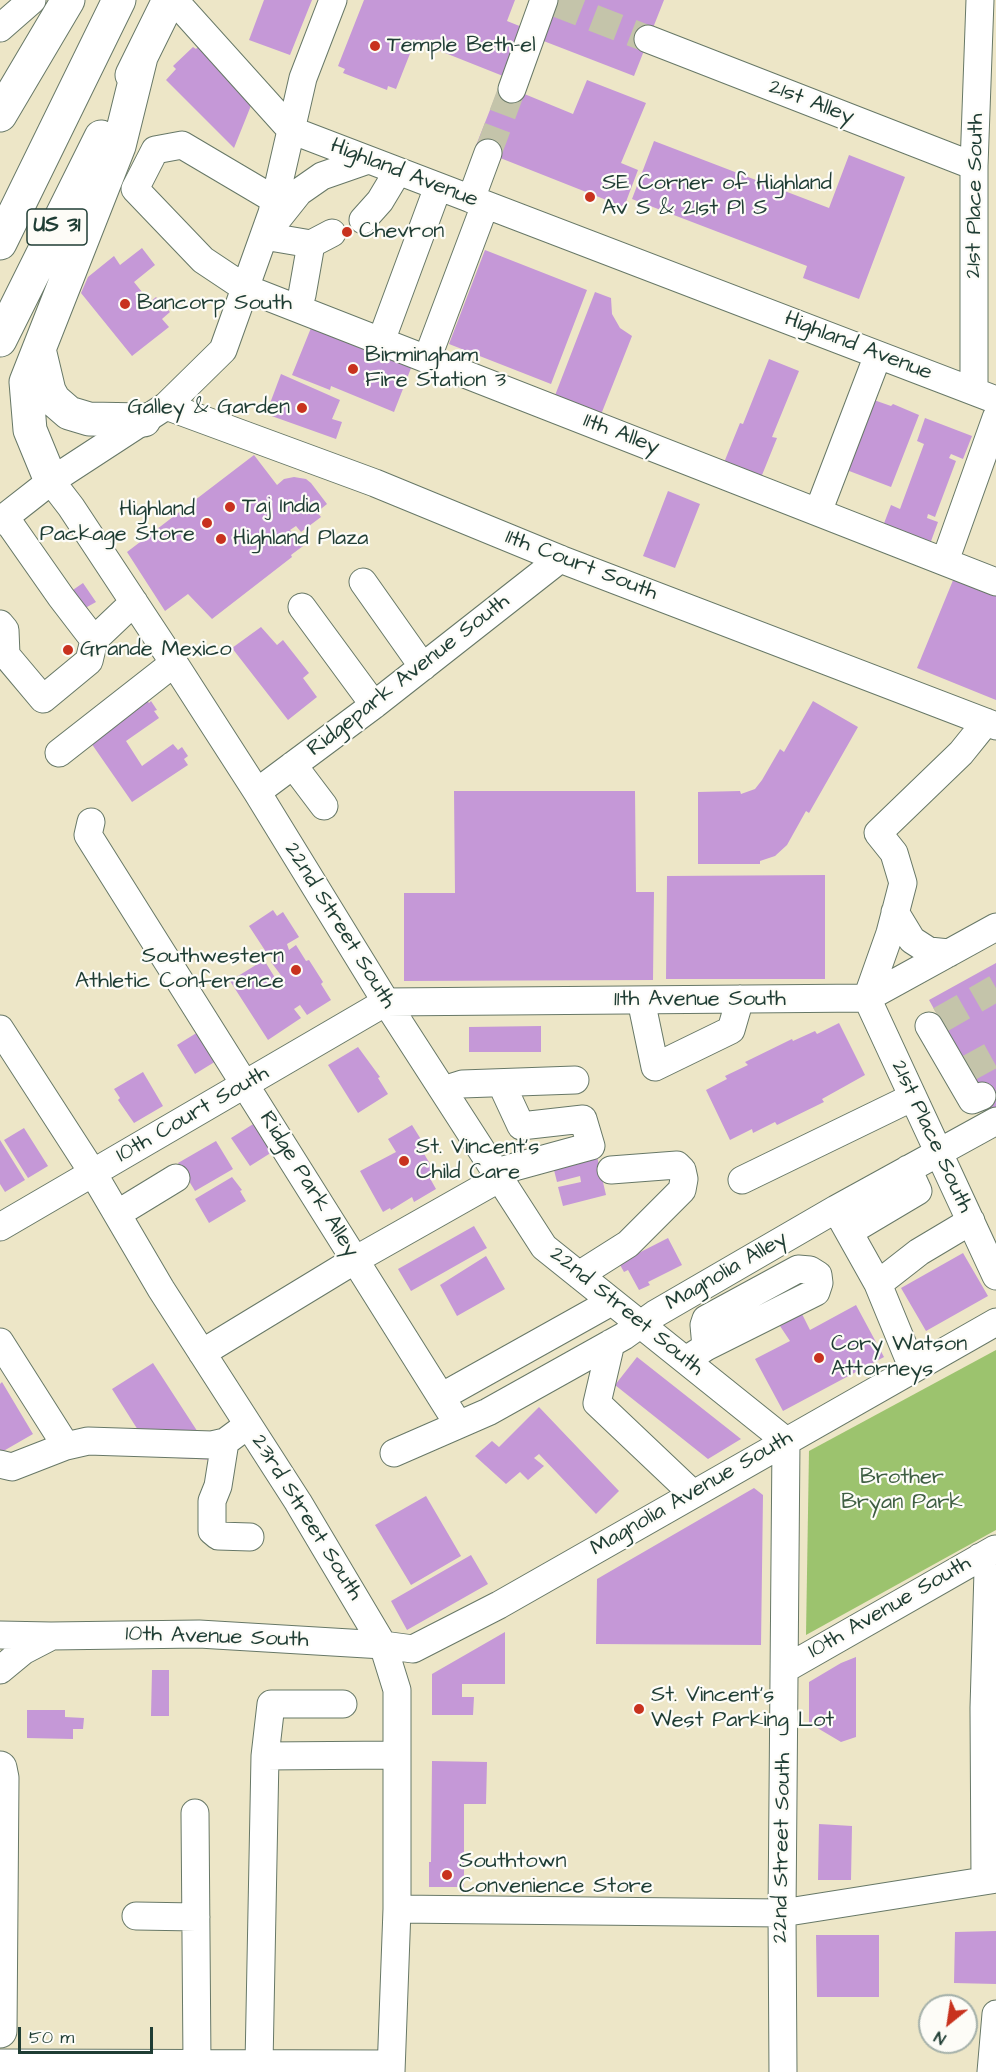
<!DOCTYPE html>
<style>
body{margin:0}
#map{position:relative;width:996px;height:2072px;overflow:hidden;background:#ede6c7;font-family:"Architects Daughter",sans-serif}
canvas{display:block}
.north{position:absolute;left:918px;top:1994px;width:60px;height:60px;box-sizing:border-box;background:#fdfcf7;border:2px solid #a4b0a9;border-radius:50%;rotate:210deg;font-size:16px;font-weight:700;line-height:24px;text-align:center;color:#1f3d34}
.north::after{content:'';display:block;margin:auto;width:21px;height:27px;background:#c8321e;clip-path:polygon(50% 0,100% 100%,50% 72%,0 100%)}
.scale{position:absolute;left:18px;top:2027px;width:135px;height:27px;box-sizing:border-box;border:3px solid #1f3d34;border-top:0;padding-left:8px;font-size:18px;line-height:21px;white-space:nowrap;color:#1f3d34;-webkit-text-stroke:4px #fdfcf7;paint-order:stroke}
</style>
<div id="map">
<canvas width="996" height="2072"></canvas>
<div class="north">N</div>
<div class="scale">50 m</div>
</div>
<script>
const context = document.querySelector('canvas').getContext('2d');
context.lineJoin = 'round';
function paint(path, color) { context.fillStyle = color; context.fill(path, 'evenodd'); }
const toPath = rows => new Path2D(rows.map(r => 'M' + r).join(''));
function stroke(path, color, width, dash) { context.strokeStyle = color; context.lineWidth = width; context.lineCap = dash ? 'butt' : 'round'; context.setLineDash(dash || []); context.stroke(path); }
function write(font, color, halo, rows, align = 'center') {
  context.font = font + ' "Architects Daughter",sans-serif'; context.lineWidth = 4.5; context.setLineDash([]); context.textBaseline = 'middle'; context.strokeStyle = halo; context.fillStyle = color; for (const [text, x, y, turn = 0] of rows) {
    context.save(); context.translate(x, y); context.rotate((+turn || 0) * Math.PI / 180); context.textAlign = isNaN(turn) ? turn : align; if (halo) context.strokeText(text, 0, 0); context.fillText(text, 0, 0); context.restore();
  }
}
paint(toPath([
 [996,1350,996,1530,806,1635,809,1451]
]), '#9cc36e');
paint(toPath([
 [264,0,312,0,290,55,249,40],
 [364,0,515,0,507,21,522,27,503,76,415,41,396,89,388,86,387,90,343,73,345,69,338,66],
 [557,0,664,0,634,76,541,40],
 [193,47,196,49,198,47,252,103,234,148,166,80,176,69,173,66],
 [587,80,646,103,621,163,638,170,624,207,475,148,499,87,505,86,573,114],
 [654,141,829,208,849,155,905,177,859,299,803,278,807,266,632,199],
 [142,248,155,265,134,282,150,302,156,297,170,312,162,319,169,327,132,356,81,293,88,277,114,256,120,265],
 [485,250,587,290,551,384,449,344],
 [595,292,611,298,612,314,620,328,632,336,602,412,596,414,554,398],
 [313,323,413,363,394,412,331,386,330,390,292,375],
 [769,359,799,371,772,437,777,438,760,480,723,465,740,423,743,424],
 [281,374,340,400,332,419,342,422,336,439,266,414],
 [871,399,891,406,893,404,919,415,891,487,844,469],
 [925,418,972,436,963,459,951,454,949,458,956,461,935,517,928,514,927,518,938,522,930,544,883,526,891,505,900,509,924,444,917,441],
 [254,455,277,485,284,479,294,477,306,479,311,483,327,504,317,512,321,517,301,532,296,526,290,530,303,546,291,555,292,557,212,619,188,594,165,611,127,552],
 [668,491,700,504,675,568,643,556],
 [956,573,996,588,996,700,917,668],
 [83,583,96,602,78,612,67,594],
 [261,627,277,645,283,640,309,673,303,678,317,697,288,720,232,648],
 [145,698,149,703,151,701,157,710,154,711,159,718,126,741,142,766,173,744,178,750,182,747,188,756,184,759,188,765,132,802,89,740],
 [813,701,858,727,809,813,806,811,787,845,775,856,760,861,760,864,698,864,698,792,740,791,741,794,755,789,762,780,780,749,784,752],
 [454,791,635,791,636,892,654,892,653,980,404,981,404,893,455,893],
 [825,875,825,979,666,979,667,876],
 [273,910,277,916,283,912,299,937,287,944,289,950,296,945,306,961,309,960,323,982,321,984,331,1000,307,1015,300,1005,294,1009,301,1018,268,1040,230,981,264,960,277,981,283,978,271,962,274,960,270,954,268,955,249,926],
 [996,963,996,1110,991,1112,929,1000],
 [839,1023,865,1075,822,1099,824,1102,777,1125,775,1122,753,1133,752,1129,730,1140,706,1090,727,1079,725,1076,748,1065,745,1062,792,1039,793,1041,815,1031,817,1034],
 [541,1026,541,1052,469,1052,469,1027],
 [203,1029,221,1058,195,1074,177,1045],
 [358,1047,380,1077,378,1078,388,1094,358,1113,328,1065],
 [143,1072,163,1106,134,1123,118,1100,120,1098,114,1089],
 [258,1121,277,1149,250,1166,231,1138],
 [412,1125,427,1149,423,1152,433,1169,427,1173,436,1189,414,1202,412,1197,391,1210,390,1208,383,1212,360,1171,396,1152,388,1139],
 [24,1128,48,1166,28,1178,4,1140],
 [0,1140,25,1180,5,1192,0,1184],
 [216,1141,233,1169,195,1191,178,1163],
 [596,1152,606,1195,563,1206,558,1187,581,1182,580,1176,557,1182,552,1162],
 [232,1177,242,1190,240,1191,246,1201,209,1223,195,1199],
 [474,1226,487,1248,411,1291,398,1269],
 [668,1238,682,1265,648,1282,650,1285,639,1290,628,1270,624,1272,619,1263],
 [963,1253,988,1296,926,1331,901,1288],
 [486,1256,505,1289,457,1316,440,1285],
 [856,1305,884,1357,783,1411,755,1359,790,1341,780,1326,802,1314,810,1330],
 [637,1357,741,1439,708,1459,615,1385],
 [153,1363,216,1460,155,1457,112,1389],
 [2,1382,33,1434,0,1453,0,1384],
 [539,1407,619,1491,596,1514,539,1454,534,1458,544,1466,528,1480,520,1472,506,1484,475,1456,492,1441,499,1447],
 [754,1488,763,1495,761,1645,596,1644,597,1579],
 [426,1496,461,1556,411,1585,375,1525],
 [471,1555,488,1584,407,1630,391,1601],
 [505,1632,505,1684,462,1684,462,1697,474,1697,473,1715,432,1715,432,1674],
 [856,1657,856,1737,841,1742,809,1723,809,1682,841,1663],
 [152,1670,169,1670,169,1716,151,1716],
 [27,1710,65,1710,65,1717,84,1718,83,1729,73,1729,73,1739,27,1738],
 [432,1761,487,1762,486,1804,464,1804,464,1887,429,1887,429,1862,431,1862],
 [819,1824,852,1826,851,1880,818,1880],
 [996,1931,996,1984,954,1983,955,1932],
 [816,1935,879,1935,879,1997,817,1997]
]), '#c598d7');
stroke(toPath([
 [555,3,648,39],
 [488,153,512,89],
 [940,1020,996,988],
 [967,1069,996,1053]
]), '#c4c4aa', 27, [27, 14]);
const minor = toPath([
 [174,0,291,130,996,400],
 [0,28,32,0],
 [648,39,974,166],
 [512,89,544,0],
 [471,199,488,153],
 [275,200,182,145,155,150,135,189,203,260,245,288,996,582],
 [363,220,380,201,398,171],
 [332,233,311,244,264,236,299,192,322,176,368,160],
 [302,295,311,244],
 [381,341,438,187],
 [427,359,485,205],
 [974,391,974,166,980,0],
 [166,406,375,483,560,559,996,726],
 [51,481,71,507,174,663,257,792,386,1002,544,1247,786,1441,782,1913,783,2072],
 [818,512,878,355],
 [5,517,61,597,94,640],
 [0,521,51,481,166,406,223,350,272,213,303,78,333,0],
 [945,561,996,418],
 [363,582,423,667],
 [302,607,374,705],
 [0,624,5,630,6,655,43,699,89,661,94,640,134,602],
 [59,753,174,663],
 [293,765,324,806],
 [257,792,374,705,560,559],
 [91,822,88,835,458,1424],
 [895,912,912,940,929,951,949,953],
 [867,998,890,933,903,883,894,853,878,833,961,753,986,722],
 [867,998,996,1276],
 [641,1000,655,1067,731,1030,740,999],
 [929,1026,972,1100,982,1096],
 [0,1029,93,1173,161,1289,298,1502,383,1645,397,1690,397,1909,391,2072],
 [443,1090,462,1084,575,1080],
 [496,1172,591,1146,583,1119,521,1126,501,1083],
 [742,1180,913,1097],
 [117,1214,176,1178],
 [841,1218,878,1284],
 [0,1227,386,1002,867,998,996,927],
 [849,1232,918,1191,908,1169],
 [579,1275,628,1244,682,1190,684,1179,682,1170,677,1165,611,1170],
 [0,1342,66,1446],
 [611,1343,597,1403,693,1494],
 [202,1353,355,1260,500,1178],
 [686,1360,706,1347,816,1292,819,1283,818,1275,810,1270,798,1269,706,1319,704,1325,706,1347],
 [913,1369,878,1284,919,1252,971,1221],
 [441,1397,611,1302],
 [225,1442,218,1486,212,1501,212,1531,218,1536,250,1537],
 [394,1453,488,1412,624,1336,655,1314,836,1209,996,1121],
 [0,1464,12,1467,66,1446,88,1441,212,1445,225,1442,248,1425],
 [980,1557,988,1571,984,1708,985,1880],
 [0,1635,51,1636,199,1634,383,1645,413,1649,499,1605,996,1322],
 [785,1669,995,1549],
 [0,1670,23,1651,50,1637],
 [265,1756,397,1755],
 [195,1813,197,2063],
 [397,1909,782,1913,996,1879],
 [136,1916,196,1917],
 [0,2063,391,2064],
 [259,2064,265,1756,271,1704,343,1704],
 [991,2072,996,2014]
]);
const major = toPath([
 [0,1768,2,1778,0,2031]
]);
const highway = toPath([
 [132,75,169,0],
 [0,115,68,0],
 [0,243,119,0],
 [0,340,101,137],
 [39,349,49,391,54,400,69,413,89,419,144,420],
 [51,481,30,430,26,382,119,146,141,57]
]);
stroke(minor, '#677867', 29);
stroke(major, '#677867', 35);
stroke(highway, '#677867', 35);
stroke(minor, '#fff', 27);
stroke(major, '#fff', 33);
stroke(highway, '#fff', 33);
for (const [x, y, r, color] of [
 [375,46,6,"#c8321e"],
 [590,197,6,"#c8321e"],
 [347,232,6,"#c8321e"],
 [125,304,6,"#c8321e"],
 [353,369,6,"#c8321e"],
 [302,408,6,"#c8321e"],
 [230,507,6,"#c8321e"],
 [207,523,6,"#c8321e"],
 [221,539,6,"#c8321e"],
 [68,650,6,"#c8321e"],
 [296,970,6,"#c8321e"],
 [404,1161,6,"#c8321e"],
 [819,1358,6,"#c8321e"],
 [639,1709,6,"#c8321e"],
 [447,1875,6,"#c8321e"]
]) { const dot = new Path2D(); dot.arc(x, y, r, 0, 2 * Math.PI); context.fillStyle = color; context.fill(dot); stroke(dot, '#fdfcf7', 2); }
for (const [x, y, w] of [
 [57,227,60]
]) { const box = new Path2D(); box.roundRect(x - w / 2, y - 18, w, 36, 4.5); context.fillStyle = '#fdfcf7'; context.fill(box); stroke(box, '#1f3d34', 1.5); }
write('bold 21px', '#1f3d34', null, [
 ["US 31",57,227]
]);
write('22px', '#1f3d34', '#fdfcf7', [
 ["Temple Beth-el",387,46],
 ["SE Corner of Highland",602,184],
 ["Av S & 21st Pl S",602,209],
 ["Chevron",359,232],
 ["Bancorp South",137,304],
 ["Birmingham",365,356],
 ["Fire Station 3",365,381],
 ["Galley & Garden",290,408,"right"],
 ["Taj India",242,507],
 ["Highland",195,510,"right"],
 ["Package Store",195,535,"right"],
 ["Highland Plaza",233,539],
 ["Grande Mexico",80,650],
 ["Southwestern",284,957,"right"],
 ["Athletic Conference",284,982,"right"],
 ["St. Vincent's",416,1148],
 ["Child Care",416,1173],
 ["Cory Watson",831,1345],
 ["Attorneys",831,1370],
 ["St. Vincent's",651,1696],
 ["West Parking Lot",651,1721],
 ["Southtown",459,1862],
 ["Convenience Store",459,1887]
], 'left');
write('22px', '#1f3d34', '#fdfcf7', [
 ["21st Alley",811,103,21],
 ["Highland Avenue",404,174,21],
 ["21st Place South",976,196,-89],
 ["Highland Avenue",858,347,21],
 ["11th Alley",621,435,21],
 ["11th Court South",581,566,21],
 ["Ridgepark Avenue South",409,676,-38],
 ["22nd Street South",339,926,58],
 ["11th Avenue South",700,1000],
 ["10th Court South",193,1115,-30],
 ["21st Place South",931,1137,65],
 ["Ridge Park Alley",308,1185,58],
 ["Magnolia Alley",727,1272,-30],
 ["22nd Street South",626,1312,39],
 ["Magnolia Avenue South",692,1494,-30],
 ["23rd Street South",306,1518,58],
 ["10th Avenue South",890,1608,-30],
 ["10th Avenue South",217,1638,2],
 ["22nd Street South",783,1848,-89]
]);
write('22px', '#3e5e42', '#fdfcf7', [
 ["Brother",902,1478],
 ["Bryan Park",902,1503]
]);
</script>
